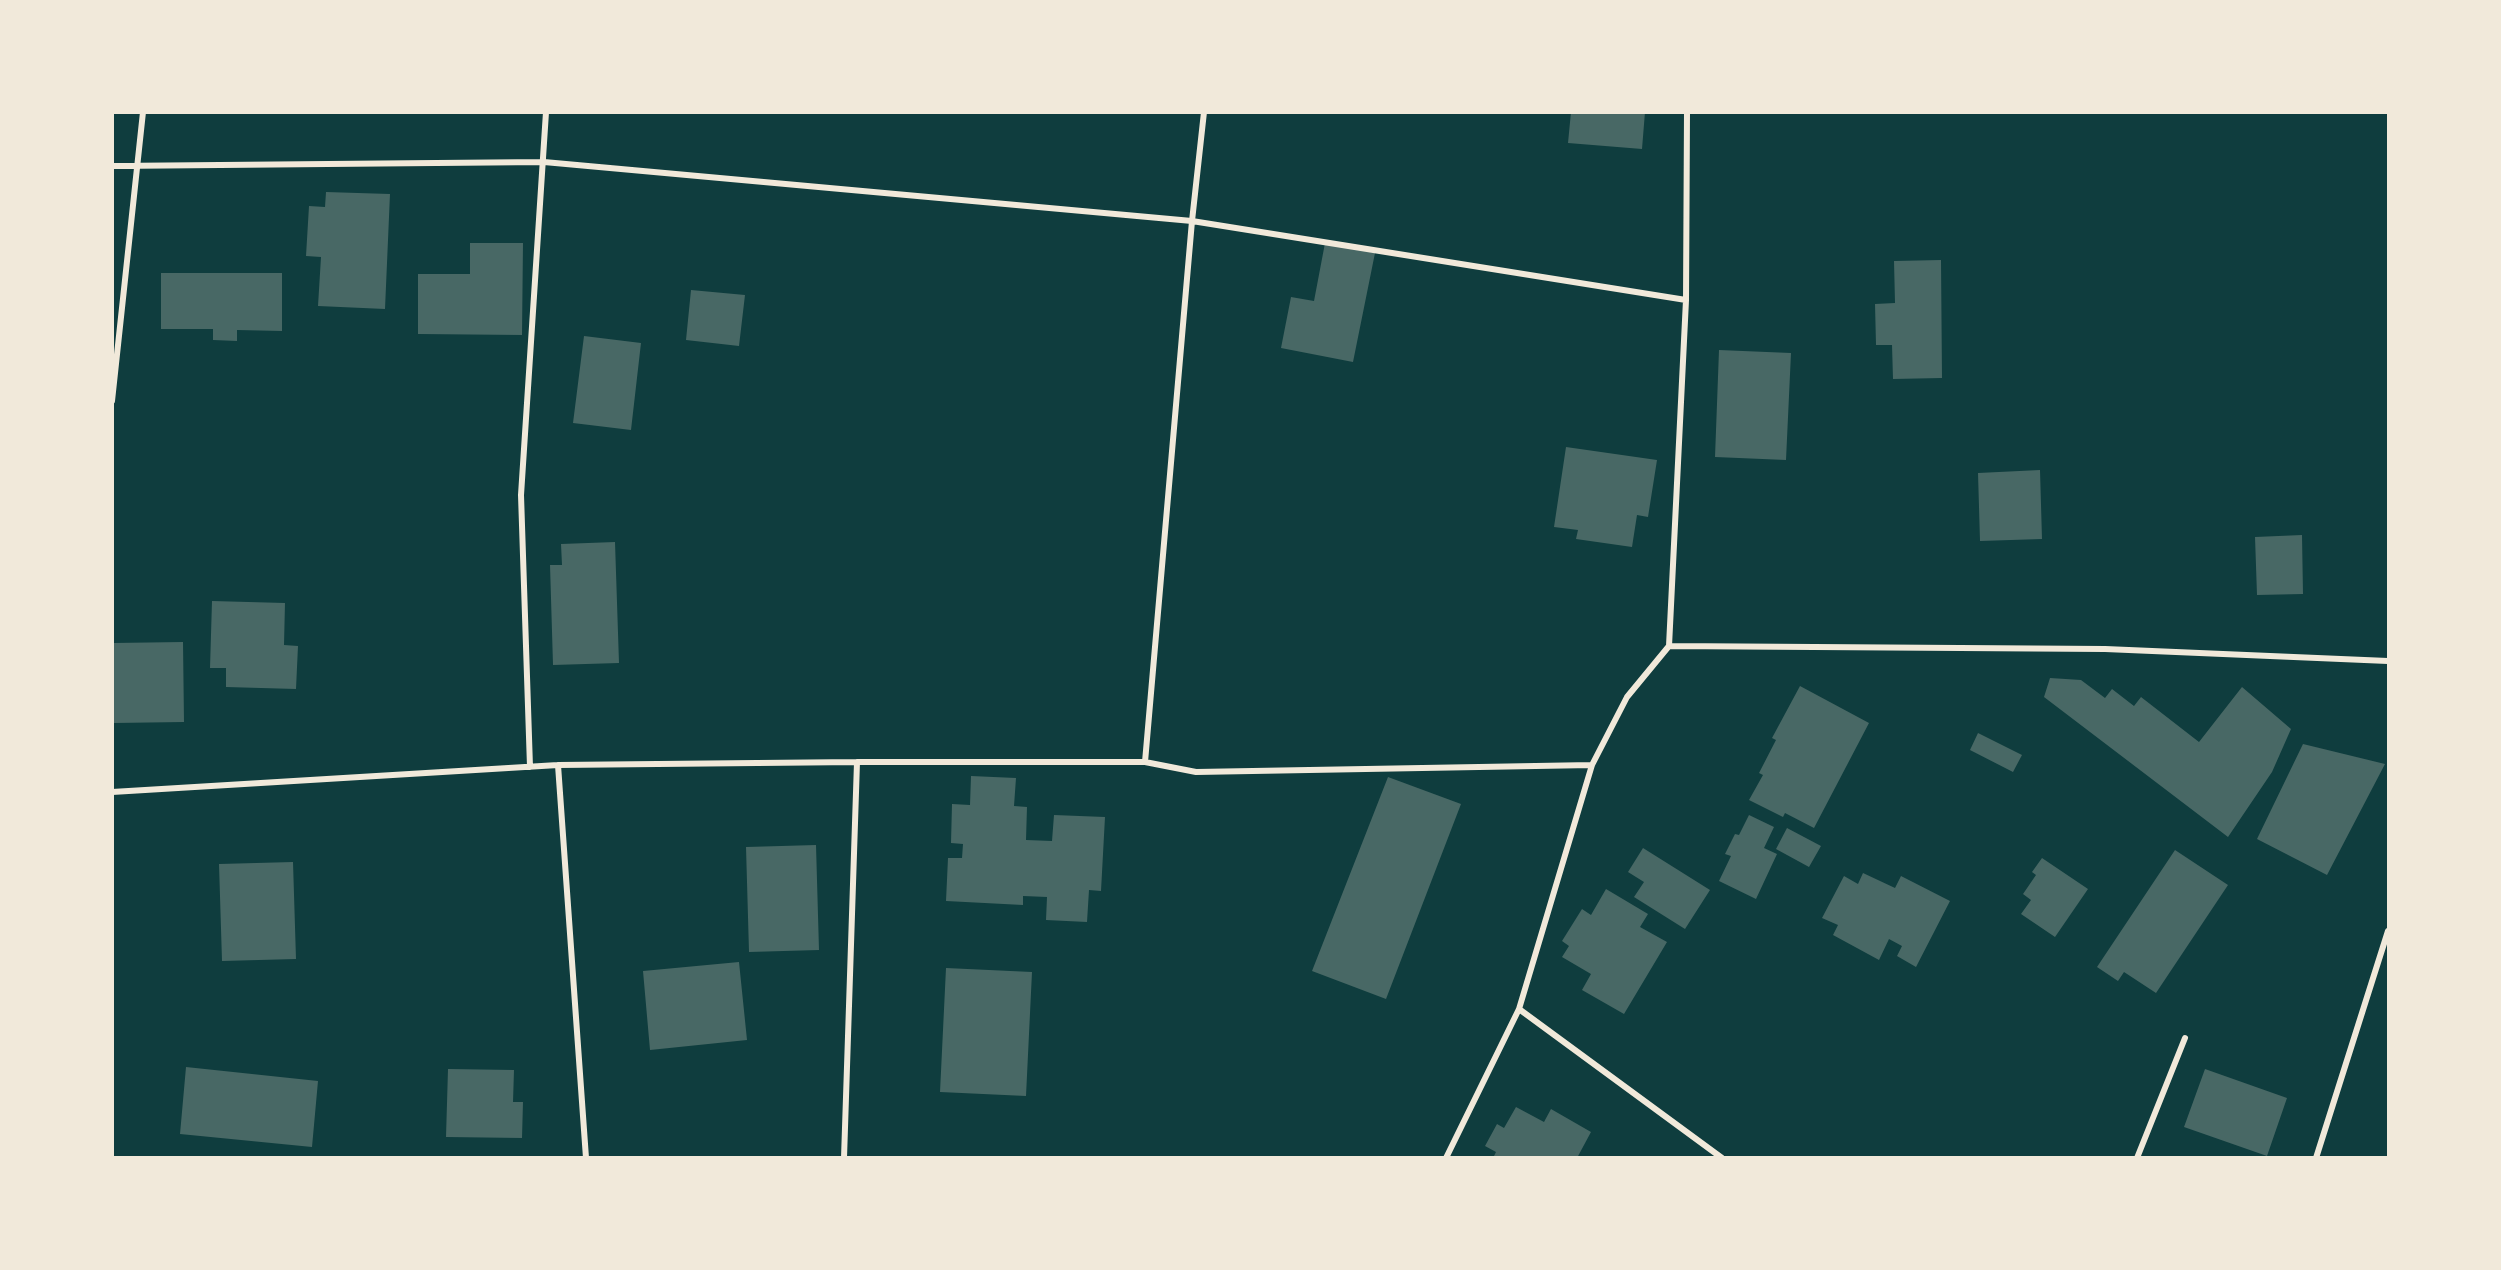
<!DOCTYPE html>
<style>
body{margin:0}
#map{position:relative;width:2501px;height:1270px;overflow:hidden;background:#0f3d3e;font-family:Cabin,sans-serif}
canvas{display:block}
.frame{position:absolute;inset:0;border:114px solid #f1e9da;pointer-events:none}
</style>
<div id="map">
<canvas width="2501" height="1270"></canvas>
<div class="frame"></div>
</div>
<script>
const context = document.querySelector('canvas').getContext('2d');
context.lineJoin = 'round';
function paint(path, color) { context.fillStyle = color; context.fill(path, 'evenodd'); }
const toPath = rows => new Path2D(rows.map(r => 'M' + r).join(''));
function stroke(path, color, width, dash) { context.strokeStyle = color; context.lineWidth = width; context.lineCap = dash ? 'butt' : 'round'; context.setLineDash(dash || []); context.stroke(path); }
paint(toPath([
 [1571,112,1645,112,1642,149,1568,143],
 [326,192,390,194,385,309,318,306,321,257,306,256,309,206,325,207],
 [470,243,523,243,522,335,418,334,418,274,470,274],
 [1325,243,1375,253,1353,362,1281,348,1291,297,1314,301],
 [1941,260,1942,378,1893,379,1892,345,1876,345,1875,304,1895,303,1894,261],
 [161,273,282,273,282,331,237,330,237,341,213,340,213,329,161,329],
 [691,290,745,295,739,346,686,340],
 [584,336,641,343,631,430,573,423],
 [1719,350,1791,353,1786,460,1715,457],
 [1566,447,1657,460,1648,517,1637,515,1632,547,1576,539,1578,530,1554,527],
 [2040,470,2042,539,1980,541,1978,473],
 [2302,535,2303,594,2257,595,2255,537],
 [615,542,619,663,553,665,550,565,562,565,561,544],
 [212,601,285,603,284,645,298,646,296,689,226,687,226,668,210,668],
 [183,642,184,722,114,723,113,643],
 [2050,678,2081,680,2105,698,2112,689,2134,706,2141,697,2199,742,2242,687,2291,729,2272,772,2228,837,2044,697],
 [1800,686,1869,723,1814,828,1785,813,1783,817,1749,800,1763,775,1759,773,1776,740,1772,738],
 [1978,733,2022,755,2013,772,1970,750],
 [2303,744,2385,764,2327,875,2257,839],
 [971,776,1016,778,1014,806,1027,807,1026,840,1052,841,1054,815,1105,817,1101,891,1089,890,1087,922,1046,920,1047,897,1023,896,1023,905,946,901,948,858,962,858,963,844,951,843,952,804,970,805],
 [1388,777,1461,804,1386,999,1312,971],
 [1749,815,1774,827,1764,848,1777,854,1756,899,1719,881,1731,856,1725,854,1735,834,1739,835],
 [1787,828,1821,846,1809,867,1776,849],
 [816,845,819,950,749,952,746,847],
 [1643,848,1710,890,1685,929,1634,897,1644,882,1628,872],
 [2175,850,2228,885,2156,993,2124,972,2118,981,2097,967],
 [2042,858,2088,889,2055,937,2021,914,2031,900,2023,894,2036,875,2032,872],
 [293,862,296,959,222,961,219,864],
 [1863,873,1895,888,1901,876,1950,901,1916,967,1897,956,1902,946,1889,939,1879,960,1833,935,1838,925,1822,918,1844,876,1858,884],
 [1606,889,1648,914,1640,927,1667,942,1624,1014,1582,990,1591,974,1562,957,1569,946,1562,941,1582,909,1591,915],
 [739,962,747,1040,650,1050,643,971],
 [946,968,1032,972,1026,1096,940,1092],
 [186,1067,318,1081,312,1147,180,1134],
 [448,1069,514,1070,513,1102,523,1102,522,1138,446,1137],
 [2205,1069,2287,1098,2267,1156,2184,1127],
 [1516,1107,1544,1122,1551,1109,1591,1132,1577,1158,1493,1158,1496,1152,1485,1146,1497,1124,1504,1128]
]), '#486865');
stroke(toPath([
 [112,166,544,162,1192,221,1686,300],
 [112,401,143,112],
 [1669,646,2105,649,2388,661],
 [1145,762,1192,221,1204,112],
 [558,765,586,1158],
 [530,767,521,495,546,112],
 [112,792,558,765,857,762,1145,762,1196,772,1592,765],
 [1519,1009,1722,1158],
 [844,1158,857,762],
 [1446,1158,1519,1009,1592,765,1627,697,1669,646,1686,300,1687,112],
 [2137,1158,2185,1038],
 [2316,1158,2388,931]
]), '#f1e9da', 6);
</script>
